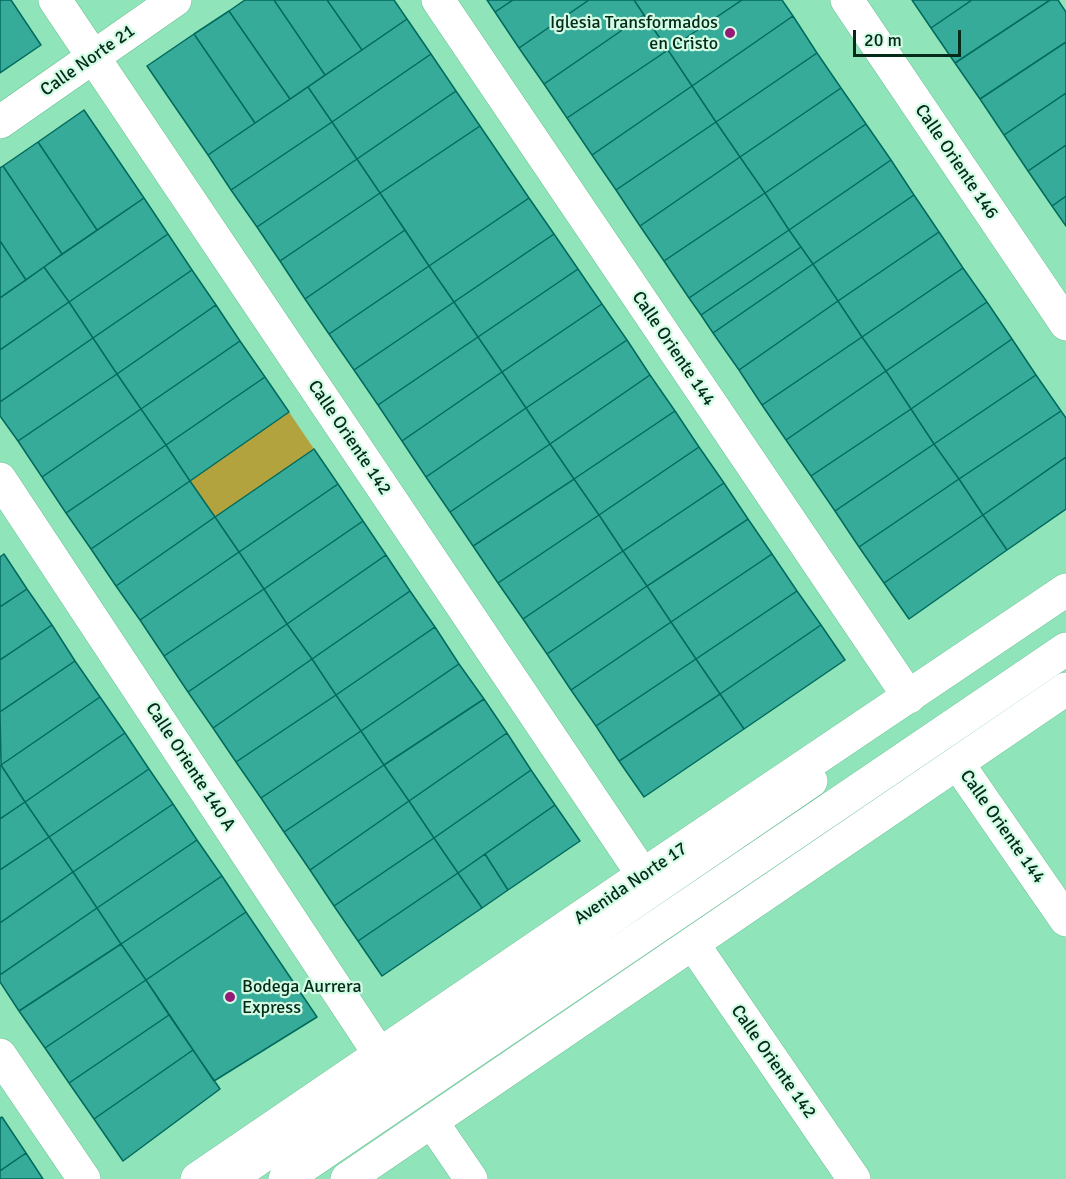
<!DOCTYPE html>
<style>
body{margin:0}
#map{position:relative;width:1066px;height:1179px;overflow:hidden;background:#8fe5b9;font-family:Signika,sans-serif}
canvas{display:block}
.scale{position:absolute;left:853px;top:30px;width:108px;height:27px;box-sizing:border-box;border:3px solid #042a1a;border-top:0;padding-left:8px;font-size:18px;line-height:21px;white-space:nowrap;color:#042a1a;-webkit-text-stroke:4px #d3fce5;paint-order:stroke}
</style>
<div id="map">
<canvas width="1066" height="1179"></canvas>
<div class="scale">20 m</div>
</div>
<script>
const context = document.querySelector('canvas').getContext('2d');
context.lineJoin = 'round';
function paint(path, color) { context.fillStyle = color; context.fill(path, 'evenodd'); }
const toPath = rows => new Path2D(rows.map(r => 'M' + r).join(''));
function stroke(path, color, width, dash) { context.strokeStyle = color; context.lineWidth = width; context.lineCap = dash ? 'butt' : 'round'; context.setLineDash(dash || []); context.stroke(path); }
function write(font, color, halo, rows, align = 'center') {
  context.font = font + ' Signika,sans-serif'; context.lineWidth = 4.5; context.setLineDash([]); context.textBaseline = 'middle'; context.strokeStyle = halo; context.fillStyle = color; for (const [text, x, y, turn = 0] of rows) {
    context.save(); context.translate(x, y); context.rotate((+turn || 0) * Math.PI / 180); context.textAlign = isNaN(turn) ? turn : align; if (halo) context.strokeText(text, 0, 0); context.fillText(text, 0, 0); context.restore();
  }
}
paint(toPath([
 [289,412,314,449,215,517,190,481]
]), '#b2a33e');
const building = toPath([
 [0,0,11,0,41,45,0,73,0,0],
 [245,0,274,0,325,75,290,99,229,11,245,0],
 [274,0,327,0,362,50,325,75,274,0],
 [327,0,394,0,407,19,362,50,327,0],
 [487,0,513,0,495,12,487,0],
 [513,0,589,0,519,48,495,12,513,0],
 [589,0,634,0,644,15,544,84,519,48,589,0],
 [634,0,742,0,668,50,634,0],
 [742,0,782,0,793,16,692,86,668,50,742,0],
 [912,0,972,0,931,28,912,0],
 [972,0,1050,0,955,63,931,28,972,0],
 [1050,0,1058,0,1066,12,1066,42,980,99,955,63,1050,0],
 [229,11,290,99,255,123,194,34,229,11],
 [644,15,668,50,567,118,544,84,644,15],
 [793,16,817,53,716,122,692,86,793,16],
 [407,19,431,54,332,122,308,87,407,19],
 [194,34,255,123,208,155,147,66,194,34],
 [1066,42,1066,93,1004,135,980,99,1066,42],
 [668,50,692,86,592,155,567,118,668,50],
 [817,53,841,88,740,157,716,122,817,53],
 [431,54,456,91,357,159,332,122,431,54],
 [692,86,716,122,616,190,592,155,692,86],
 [308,87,332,122,231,190,208,155,308,87],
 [841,88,866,124,765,193,740,157,841,88],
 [456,91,480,126,380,193,357,159,456,91],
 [1066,93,1066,145,1028,171,1004,135,1066,93],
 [84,110,144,198,97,230,38,142,84,110],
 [332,122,357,159,257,227,231,190,332,122],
 [716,122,740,157,640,226,616,190,716,122],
 [866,124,891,160,789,230,765,193,866,124],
 [480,126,529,198,429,266,380,193,480,126],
 [38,142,97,230,62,254,3,166,38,142],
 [1066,145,1066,196,1052,206,1028,171,1066,145],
 [740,157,765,193,664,261,640,226,740,157],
 [357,159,380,193,280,261,257,227,357,159],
 [891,160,914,195,813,264,789,230,891,160],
 [3,166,62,254,26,280,0,241,0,168,3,166],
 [380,193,405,230,305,299,280,261,380,193],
 [765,193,789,230,689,298,664,261,765,193],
 [914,195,939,232,838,301,813,264,914,195],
 [1066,196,1066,226,1052,206,1066,196],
 [144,198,168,234,69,302,44,267,144,198],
 [529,198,554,234,454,302,429,266,529,198],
 [405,230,429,266,329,334,305,299,405,230],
 [789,230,801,247,701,315,689,298,789,230],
 [939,232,963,268,862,337,838,301,939,232],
 [168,234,192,270,93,338,69,302,168,234],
 [554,234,578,269,478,337,454,302,554,234],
 [0,241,26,280,0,298,0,241],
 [801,247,813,264,713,333,701,315,801,247],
 [813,264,838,301,739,370,713,333,813,264],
 [429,266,454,302,354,370,329,334,429,266],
 [44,267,69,302,0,350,0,298,44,267],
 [963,268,987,302,886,371,862,337,963,268],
 [578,269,602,304,502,372,478,337,578,269],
 [192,270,216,305,117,374,93,338,192,270],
 [838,301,862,337,762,405,739,370,838,301],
 [69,302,93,338,0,402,0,350,69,302],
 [454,302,478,337,378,405,354,370,454,302],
 [987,302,1012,339,911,409,886,371,987,302],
 [602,304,627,340,526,408,502,372,602,304],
 [216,305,240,341,141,409,117,374,216,305],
 [478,337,502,372,402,441,378,405,478,337],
 [862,337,886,371,786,440,762,405,862,337],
 [93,338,117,374,18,441,0,416,0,402,93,338],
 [1012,339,1036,375,934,444,911,409,1012,339],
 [627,340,650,375,550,444,526,408,627,340],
 [240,341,265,377,166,445,141,409,240,341],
 [886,371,911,409,811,476,786,440,886,371],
 [502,372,526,408,426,477,402,441,502,372],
 [117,374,141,409,42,477,18,441,117,374],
 [650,375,675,411,574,479,550,444,650,375],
 [1036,375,1061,411,959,479,934,444,1036,375],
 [265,377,289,412,190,481,166,445,265,377],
 [526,408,550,444,450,512,426,477,526,408],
 [141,409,166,445,66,513,42,477,141,409],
 [911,409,934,444,835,511,811,476,911,409],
 [675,411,699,447,599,515,574,479,675,411],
 [1061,411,1066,418,1066,457,983,515,959,479,1061,411],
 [550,444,574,479,473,546,450,512,550,444],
 [934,444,959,479,859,547,835,511,934,444],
 [166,445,190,481,91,549,66,513,166,445],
 [699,447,724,483,623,551,599,515,699,447],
 [314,449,338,484,239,552,215,517,314,449],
 [1066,457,1066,509,1007,550,983,515,1066,457],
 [574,479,599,515,498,583,473,546,574,479],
 [959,479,983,515,884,583,859,547,959,479],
 [190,481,215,517,116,586,91,549,190,481],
 [724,483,748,519,647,586,623,551,724,483],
 [338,484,363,521,264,589,239,552,338,484],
 [599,515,623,551,523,619,498,583,599,515],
 [983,515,1007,550,909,619,884,583,983,515],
 [215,517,239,552,140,620,116,586,215,517],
 [748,519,772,554,671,622,647,586,748,519],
 [363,521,386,555,287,624,264,589,363,521],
 [623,551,647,586,547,654,523,619,623,551],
 [239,552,264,589,164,656,140,620,239,552],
 [4,554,27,589,0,607,0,557,4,554],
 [772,554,797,591,696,659,671,622,772,554],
 [386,555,410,591,312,659,287,624,386,555],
 [647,586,671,622,571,690,547,654,647,586],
 [27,589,52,625,0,660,0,607,27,589],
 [264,589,287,624,188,692,164,656,264,589],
 [410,591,435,627,336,695,312,659,410,591],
 [797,591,821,625,720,694,696,659,797,591],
 [671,622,696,659,596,726,571,690,671,622],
 [287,624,312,659,213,728,188,692,287,624],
 [52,625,75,661,0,712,0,660,52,625],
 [821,625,845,660,744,729,720,694,821,625],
 [435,627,459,664,361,731,336,695,435,627],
 [312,659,336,695,236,762,213,728,312,659],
 [696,659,720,694,619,761,596,726,696,659],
 [75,661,100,697,1,765,0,712,75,661],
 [459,664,484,699,384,765,361,731,459,664],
 [720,694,744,729,644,797,619,761,720,694],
 [336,695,361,731,261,798,236,762,336,695],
 [100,697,125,733,25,802,1,765,100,697],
 [484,699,507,733,409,801,384,765,484,699],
 [361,731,384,765,284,832,261,798,361,731],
 [125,733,149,769,49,837,25,802,125,733],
 [507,733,531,770,434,838,409,801,507,733],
 [1,765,25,802,0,819,0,766,1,765],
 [384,765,409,801,310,870,284,832,384,765],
 [149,769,173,804,73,872,49,837,149,769],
 [531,770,555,805,458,873,434,838,531,770],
 [409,801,434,838,334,906,310,870,409,801],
 [25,802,49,837,0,870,0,819,25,802],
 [173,804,197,840,97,908,73,872,173,804],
 [555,805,580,841,508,890,485,854,555,805],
 [49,837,73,872,0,923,0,870,49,837],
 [434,838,458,873,358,941,334,906,434,838],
 [197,840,222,876,121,944,97,908,197,840],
 [485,854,508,890,482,908,458,873,485,854],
 [73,872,97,908,0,975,0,923,73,872],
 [458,873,482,908,382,976,358,941,458,873],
 [222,876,246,912,146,980,121,944,222,876],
 [97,908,121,944,19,1011,0,982,0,975,97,908],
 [246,912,317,1017,214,1081,146,980,246,912],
 [121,944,146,980,45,1048,19,1011,121,944],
 [146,980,169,1015,69,1083,45,1048,146,980],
 [169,1015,193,1050,94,1119,69,1083,169,1015],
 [193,1050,220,1089,123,1161,94,1119,193,1050],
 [2,1117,26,1153,0,1171,0,1118,2,1117],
 [26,1153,43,1179,0,1179,0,1171,26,1153]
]);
paint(building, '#36ab99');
stroke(building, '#016a5d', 1.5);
const minor = toPath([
 [55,0,643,875],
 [438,0,909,697],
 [847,0,1066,324],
 [0,122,175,0],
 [0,479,380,1055],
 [958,764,1066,920],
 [693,944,854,1179],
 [0,1055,84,1179],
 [432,1122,471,1179],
 [229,1179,811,781],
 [285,1179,1066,649]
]);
const major = toPath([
 [197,1179,643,875,1066,590],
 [347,1179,1066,689]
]);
stroke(minor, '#68be93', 34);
stroke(major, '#68be93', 34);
stroke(minor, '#fff', 33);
stroke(major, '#fff', 33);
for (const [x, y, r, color] of [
 [730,33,6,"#951b77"],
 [230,997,6,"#951b77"]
]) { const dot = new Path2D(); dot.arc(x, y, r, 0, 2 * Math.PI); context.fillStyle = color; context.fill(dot); stroke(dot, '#d3fce5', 2); }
write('18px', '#042a1a', '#d3fce5', [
 ["Iglesia Transformados",718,23],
 ["en Cristo",718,44],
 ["Bodega Aurrera",242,987,"left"],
 ["Express",242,1008,"left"]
], 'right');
write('18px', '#042a1a', '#d3fce5', [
 ["Calle Norte 21",88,61,-35],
 ["Calle Oriente 146",956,162,56],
 ["Calle Oriente 144",673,349,56],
 ["Calle Oriente 142",349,438,56],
 ["Calle Oriente 140 A",190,767,57],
 ["Calle Oriente 144",1002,827,55],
 ["Avenida Norte 17",631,884,-34],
 ["Calle Oriente 142",773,1062,55]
]);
</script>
